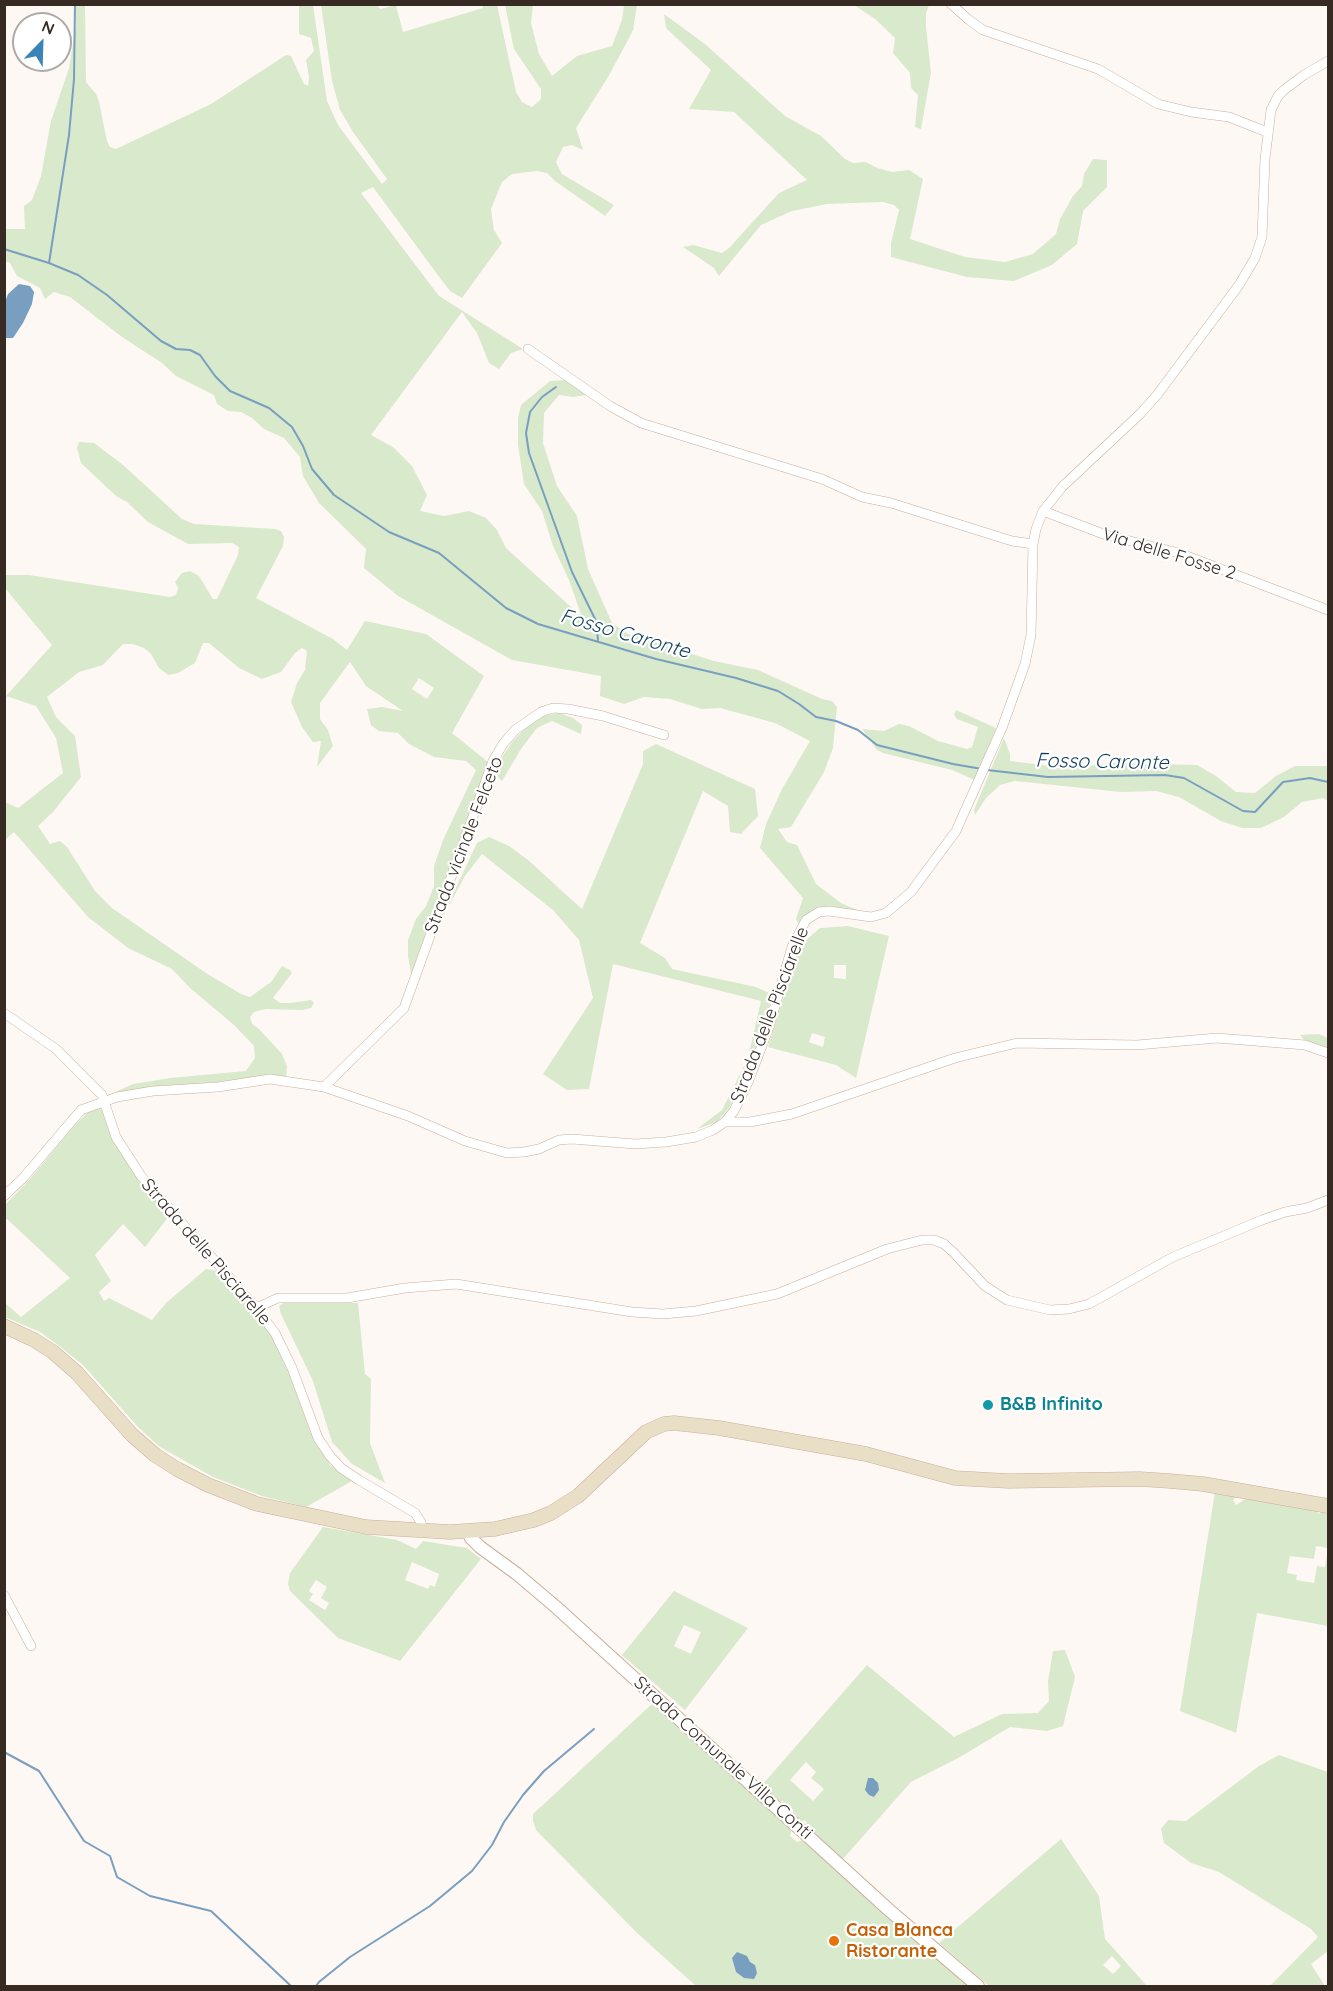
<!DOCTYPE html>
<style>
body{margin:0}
#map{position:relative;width:1333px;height:1991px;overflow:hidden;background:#fef8f4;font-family:Quicksand,sans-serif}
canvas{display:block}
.frame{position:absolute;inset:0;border:6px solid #362a23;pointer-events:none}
.north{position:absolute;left:12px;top:12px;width:60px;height:60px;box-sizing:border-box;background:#fff;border:2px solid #afaaa7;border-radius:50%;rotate:23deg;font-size:16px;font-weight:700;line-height:24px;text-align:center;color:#362a23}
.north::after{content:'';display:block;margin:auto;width:21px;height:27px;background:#3b84b8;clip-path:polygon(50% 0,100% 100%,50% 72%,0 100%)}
</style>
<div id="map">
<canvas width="1333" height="1991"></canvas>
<div class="frame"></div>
<div class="north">N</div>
</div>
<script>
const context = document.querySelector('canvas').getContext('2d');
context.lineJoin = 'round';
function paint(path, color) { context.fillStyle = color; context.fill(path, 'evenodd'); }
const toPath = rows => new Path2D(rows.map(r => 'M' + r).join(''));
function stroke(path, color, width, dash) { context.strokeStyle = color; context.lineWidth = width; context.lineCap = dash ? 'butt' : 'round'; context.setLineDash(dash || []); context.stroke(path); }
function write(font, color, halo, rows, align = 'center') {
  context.font = font + ' Quicksand,sans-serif'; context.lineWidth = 4.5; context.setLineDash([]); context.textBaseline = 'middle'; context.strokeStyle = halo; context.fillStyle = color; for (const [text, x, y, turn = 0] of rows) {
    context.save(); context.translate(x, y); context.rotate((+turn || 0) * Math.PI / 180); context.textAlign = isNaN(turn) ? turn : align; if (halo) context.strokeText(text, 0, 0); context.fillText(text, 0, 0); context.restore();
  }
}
paint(toPath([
 [76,5,85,5,86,82,96,94,99,102,107,141,110,147,116,149,211,104,286,55,291,56,304,84,308,86,309,77,306,60,314,51,311,38,299,34,299,5,313,5,327,101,338,125,382,184,387,179,353,132,340,110,332,81,321,5,377,5,380,9,396,5,403,32,483,8,482,5,497,5,516,92,522,102,532,107,541,99,541,89,514,49,505,5,533,5,531,23,539,54,552,76,577,56,612,46,622,20,624,5,637,5,633,30,627,42,608,77,576,128,583,150,572,145,563,147,556,162,562,174,614,205,605,216,555,181,547,173,537,171,512,174,502,182,491,209,494,230,502,243,462,298,450,291,437,274,373,187,361,193,439,296,523,349,511,353,499,369,489,363,477,333,462,312,371,435,393,447,412,466,427,495,420,511,444,516,469,511,486,518,497,530,506,548,582,617,569,580,553,546,542,511,524,484,518,445,518,418,521,405,550,381,568,380,586,395,573,397,559,395,544,413,543,443,557,486,577,516,588,569,612,623,628,634,714,661,758,670,822,699,832,701,837,707,833,748,824,772,791,827,778,829,787,842,797,845,816,884,841,903,862,912,831,906,820,908,812,911,798,923,796,919,803,898,760,848,766,824,782,789,810,741,775,723,720,708,702,709,670,699,644,697,624,704,600,696,601,676,512,660,398,596,364,568,366,549,319,503,303,476,300,457,284,438,264,429,252,418,241,412,228,411,217,404,214,395,176,376,162,363,122,337,70,297,54,292,45,299,40,288,17,276,10,263,5,261,5,229,25,229,24,206,32,200,41,176,51,121,69,68,76,26],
 [854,5,929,5,926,14,926,27,931,73,921,129,915,127,918,95,911,88,910,73,893,53,895,38,875,19],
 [664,14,705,44,785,116,821,136,845,159,853,163,866,162,877,168,892,172,909,170,923,179,910,239,965,257,1005,262,1033,254,1056,234,1060,219,1073,196,1082,186,1084,174,1093,159,1107,160,1107,187,1083,211,1077,244,1052,265,1014,281,967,277,891,257,891,243,899,210,894,205,883,202,827,204,792,211,761,225,719,276,714,268,683,247,693,245,722,253,729,248,779,193,807,180,734,112,689,109,711,70,666,28],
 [79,442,94,443,122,464,182,519,194,524,275,529,281,531,284,537,283,546,256,598,333,639,347,650,365,621,426,634,484,676,452,733,488,762,411,974,408,957,408,940,416,919,426,906,434,886,434,866,443,840,476,770,466,761,434,757,409,744,398,733,379,731,371,725,367,709,382,707,403,711,366,686,350,662,320,703,320,719,328,730,333,746,317,767,321,741,313,742,302,727,291,702,297,683,305,670,307,651,302,648,295,653,281,672,262,679,239,668,209,643,203,643,195,663,178,673,168,675,159,668,151,654,144,648,133,644,123,644,103,665,79,672,47,697,56,717,75,736,81,777,53,812,38,826,50,844,60,841,67,847,95,891,112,908,206,973,241,994,250,997,271,982,282,966,290,970,292,973,273,998,280,1003,290,1003,311,1000,314,1003,311,1008,303,1010,266,1009,254,1012,250,1017,252,1024,259,1029,282,1054,287,1066,286,1079,230,1081,139,1089,111,1094,133,1084,170,1078,246,1071,255,1058,254,1046,234,1025,190,988,172,969,128,948,88,917,14,832,5,840,5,802,18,808,63,773,56,738,36,706,6,696,52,645,5,588,5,575,29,575,170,597,176,595,178,588,175,582,182,573,190,571,199,576,213,599,217,599,238,555,239,547,232,543,188,544,148,522,127,502,116,496,81,463,77,448],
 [419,678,434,688,427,699,412,689],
 [956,710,996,728,975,780,952,770,883,753,877,750,862,729,884,731,899,724,909,726,938,741,967,749,972,747,978,727,957,719,954,715],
 [559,713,573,718,582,725,581,734,552,721,537,728,521,749,502,781,497,776,502,757,513,741,527,726,544,716],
 [1004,738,1010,754,1010,761,1068,768,1113,763,1197,765,1216,776,1236,792,1255,793,1276,776,1295,766,1328,766,1328,801,1323,798,1302,802,1284,817,1261,828,1242,828,1221,821,1179,797,1156,791,1121,792,1015,781,1000,785,986,798,975,815,974,810],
 [656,744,755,789,758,816,741,834,730,832,728,806,703,791,640,943,665,958,672,969,756,987,771,994,769,1009,756,1049,730,1107,717,1122,697,1129,722,1110,748,1058,761,1001,613,964,589,1089,567,1090,543,1074,593,998,579,940,553,910,482,854,465,876,440,922,477,843,489,837,509,846,528,860,582,909,643,764,643,751],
 [848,926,889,936,856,1078,836,1065,768,1047,799,946,820,928],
 [834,965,846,965,846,979,834,978],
 [812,1033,825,1037,823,1047,809,1042],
 [1319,1034,1328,1038,1328,1050,1304,1040,1300,1035],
 [101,1108,121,1152,139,1181,170,1215,145,1247,123,1224,95,1255,111,1281,99,1292,104,1301,109,1298,152,1320,166,1303,206,1269,219,1271,270,1331,292,1381,311,1434,330,1465,352,1481,306,1507,262,1496,213,1477,160,1447,138,1427,83,1365,58,1345,40,1332,5,1317,5,1303,21,1317,70,1278,7,1219,5,1220,5,1205,30,1179,74,1126,87,1113],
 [285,1302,358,1303,365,1374,371,1379,370,1443,385,1483,352,1464,332,1442,313,1381,281,1314,279,1306],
 [1215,1492,1238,1496,1233,1500,1236,1505,1247,1498,1315,1511,1320,1514,1321,1512,1328,1514,1328,1626,1257,1613,1236,1733,1180,1711],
 [1316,1546,1328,1548,1325,1567,1317,1566,1314,1583,1296,1580,1297,1575,1287,1573,1290,1556,1314,1559],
 [323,1527,397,1540,416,1549,423,1541,467,1548,481,1559,400,1661,338,1638,290,1591,288,1584,290,1573],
 [412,1562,439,1574,435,1587,430,1585,428,1589,405,1580],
 [316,1580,327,1587,321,1598,329,1603,325,1610,309,1600,313,1594,309,1591],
 [674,1591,748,1628,685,1710,622,1655],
 [684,1625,701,1632,691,1654,674,1646],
 [1065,1650,1075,1677,1063,1726,1047,1731,1010,1727,960,1757,911,1782,842,1860,814,1834,813,1828,811,1826,808,1828,805,1826,807,1822,804,1820,801,1822,793,1814,793,1810,790,1807,786,1808,782,1804,783,1801,778,1801,762,1785,867,1665,954,1737,1002,1714,1038,1713,1049,1701,1048,1681,1053,1651],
 [806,1762,816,1772,811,1778,824,1789,813,1801,790,1780],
 [653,1703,792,1828,790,1836,797,1842,804,1840,970,1986,696,1986,637,1933,536,1830,533,1821,533,1814],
 [1279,1755,1328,1772,1328,1951,1311,1964,1325,1986,1270,1986,1318,1937,1311,1929,1219,1872,1191,1863,1164,1843,1161,1829,1168,1820,1186,1821,1259,1766],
 [1061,1839,1099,1896,1105,1939,1147,1986,989,1986,939,1943],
 [1112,1956,1121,1966,1113,1974,1103,1965]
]), '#d9e9cb');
paint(toPath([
 [19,284,30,286,34,292,32,304,23,323,13,338,5,338,5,302,8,294],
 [868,1778,873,1778,878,1783,879,1790,874,1797,869,1795,865,1790],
 [737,1952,747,1956,750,1962,755,1965,757,1973,754,1979,744,1978,736,1972,732,1958]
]), '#789fbf');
stroke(toPath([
 [4,249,49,263,78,275,107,295,161,341,176,349,190,350,200,355,215,376,230,391,269,408,292,427,303,446,312,469,334,495,389,532,439,553,506,608,538,624,656,659,736,678,778,691,799,704,816,717,836,721,858,730,877,745,953,764,982,769],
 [49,263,69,135,74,79,75,4],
 [556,387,542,397,530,412,526,433,529,453,572,572,596,621,598,640],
 [987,770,1048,777,1165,775,1184,778,1243,811,1255,812,1283,782,1310,778,1328,782],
 [4,1752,39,1771,84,1841,110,1856,117,1877,150,1896,211,1911,291,1986],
 [316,1986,319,1982,350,1957,430,1906,472,1871,492,1845,504,1822,523,1795,544,1771,594,1729]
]), '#789fbf', 2);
const minor = toPath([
 [951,4,969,20,983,30,1098,69,1158,104,1191,112,1229,117,1267,132],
 [528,349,610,406,641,423,822,479,862,497,891,503,1012,541,1033,544],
 [1043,511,1106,535,1179,553,1328,610],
 [4,1013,56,1049,102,1095,116,1137,141,1176,256,1308,275,1333,292,1368,318,1438,330,1456,341,1468,359,1480,415,1513,421,1522,422,1531],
 [324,1087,404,1008,493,761,503,744,515,730,541,712,553,708,568,709,603,716,664,735],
 [725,1122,750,1122,792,1114,955,1058,1017,1043,1137,1045,1217,1038,1305,1045,1328,1053],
 [4,1196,24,1177,81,1110,117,1097,153,1091,218,1087,270,1079,324,1087,408,1116,465,1141,507,1153,524,1152,539,1149,559,1140,572,1139,635,1144,666,1142,696,1137,713,1130,725,1122,734,1111,749,1080,769,1027,792,947,806,920,819,912,829,911,871,917,886,913,911,892,956,831,1002,728,1025,664,1031,635,1033,544,1036,529,1043,511,1063,486,1140,414,1157,395,1239,285,1255,258,1262,237,1265,159,1271,110,1278,96,1284,90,1304,75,1328,61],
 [256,1308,278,1298,347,1298,405,1288,456,1284,632,1312,663,1314,696,1311,777,1294,887,1249,922,1240,934,1240,944,1244,953,1252,985,1286,1007,1300,1050,1310,1069,1309,1089,1304,1173,1257,1262,1220,1285,1212,1307,1208,1328,1200],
 [4,1595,31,1646]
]);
const tertiary = toPath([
 [468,1531,471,1538,480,1547,517,1574,556,1607,889,1910,978,1986]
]);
const secondary = toPath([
 [4,1326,34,1340,53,1352,77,1373,132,1435,155,1455,177,1469,208,1485,257,1504,366,1527,450,1532,495,1529,534,1520,551,1513,578,1496,646,1432,664,1424,674,1423,719,1428,866,1454,955,1478,1008,1481,1140,1479,1170,1481,1203,1484,1328,1506]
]);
stroke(minor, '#cbae9b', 10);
stroke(tertiary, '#cbae9b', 14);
stroke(secondary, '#cbae9b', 15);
stroke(minor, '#fff', 9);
stroke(tertiary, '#fff', 12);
stroke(secondary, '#e9dfc7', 14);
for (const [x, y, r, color] of [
 [988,1405,6,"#0f9aa8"],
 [834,1941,6,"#e8710a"]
]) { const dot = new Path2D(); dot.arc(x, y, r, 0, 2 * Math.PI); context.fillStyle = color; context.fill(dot); stroke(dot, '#fff', 2); }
write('18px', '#362a23', '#fff', [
 ["Via delle Fosse 2",1169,554,17],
 ["Strada vicinale Felceto",464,845,-69],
 ["Strada delle Pisciarelle",770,1015,-69],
 ["Strada delle Pisciarelle",206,1252,49],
 ["Strada Comunale Villa Conti",723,1758,42]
]);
write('bold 18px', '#0d838f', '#fff', [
 ["B&B Infinito",1000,1405]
], 'left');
write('bold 18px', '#c56008', '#fff', [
 ["Casa Blanca",846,1931],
 ["Ristorante",846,1952]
], 'left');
write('italic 20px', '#103e5f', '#fff', [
 ["Fosso Caronte",625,634,16],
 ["Fosso Caronte",1102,762,1]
]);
</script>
